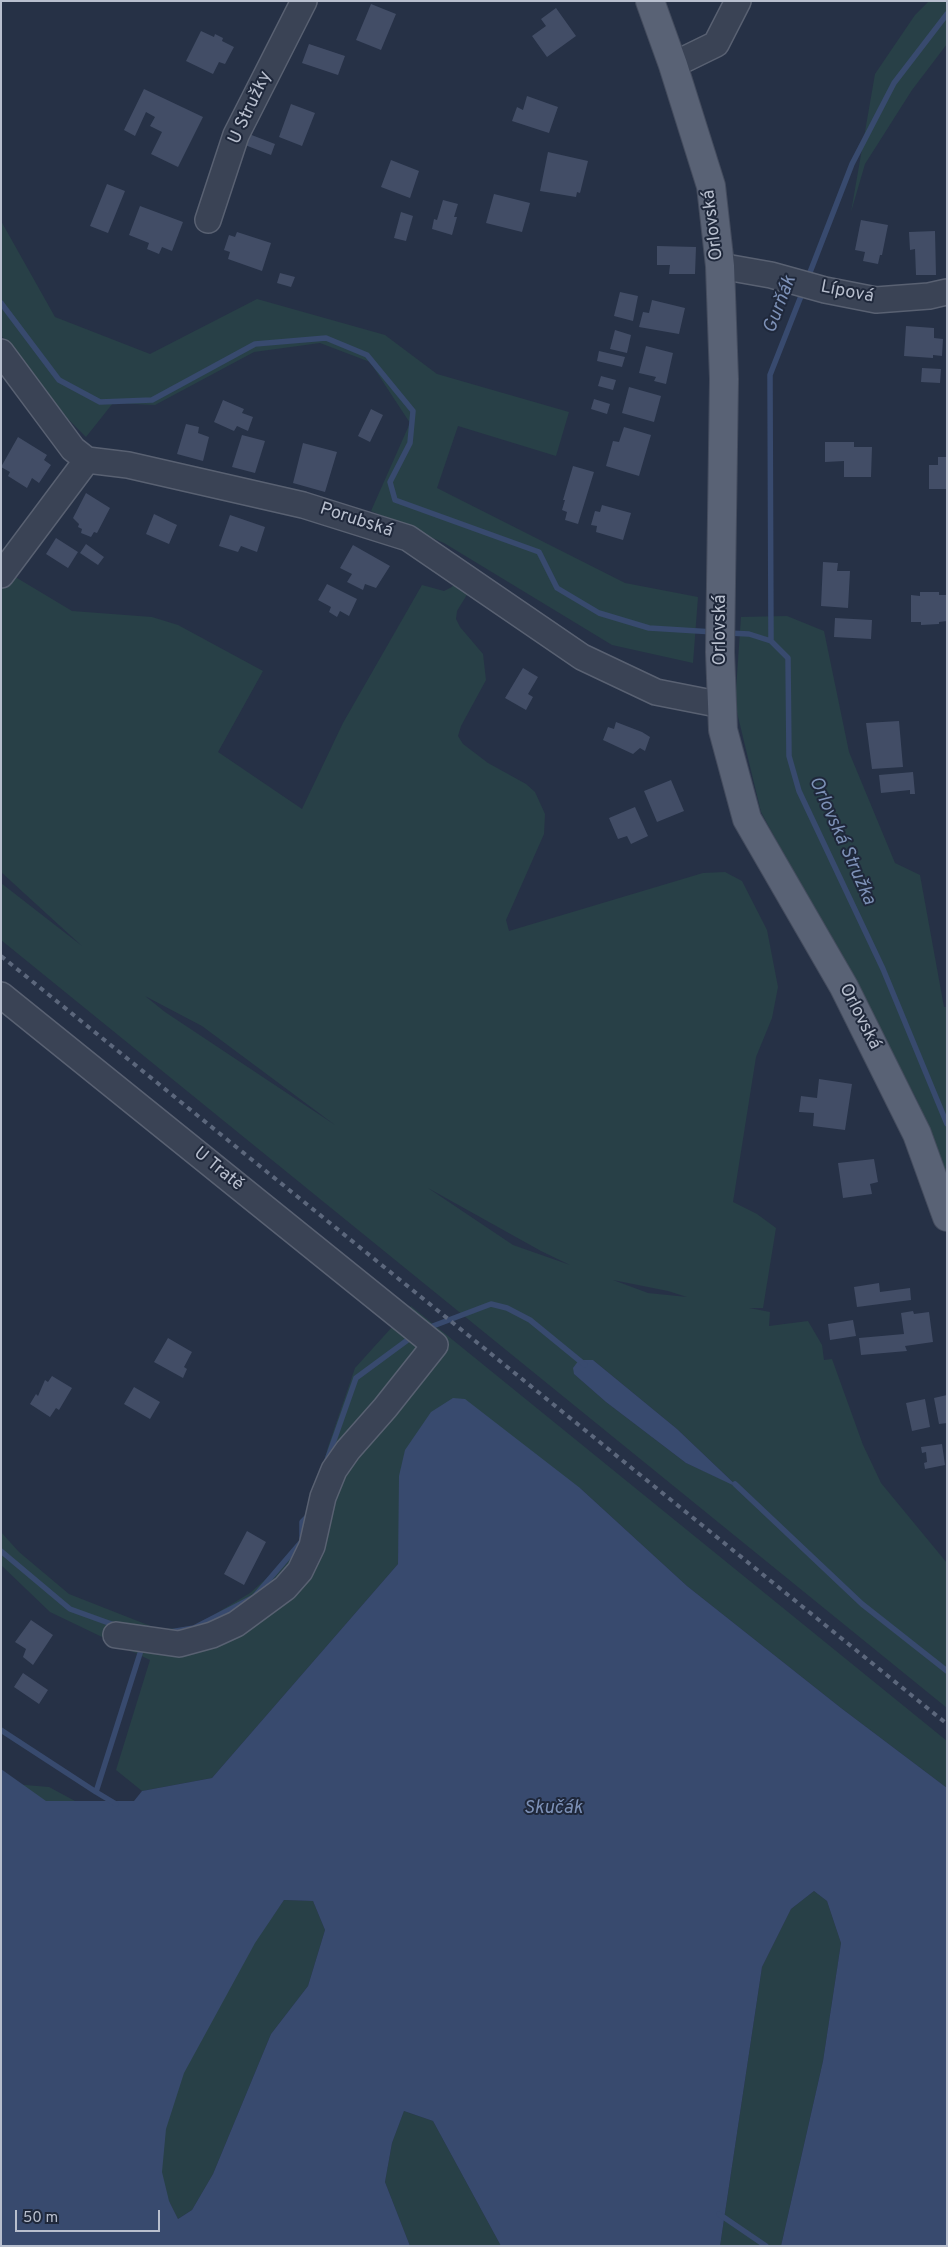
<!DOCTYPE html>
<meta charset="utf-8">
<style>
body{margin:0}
#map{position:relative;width:948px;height:2247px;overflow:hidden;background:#263146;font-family:Overpass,sans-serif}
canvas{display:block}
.frame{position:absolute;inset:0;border:2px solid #b8bfce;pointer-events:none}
.scale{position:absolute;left:15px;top:2210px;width:145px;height:22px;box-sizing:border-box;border:2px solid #b8bfce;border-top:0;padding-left:6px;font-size:15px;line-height:18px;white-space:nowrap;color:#b8bfce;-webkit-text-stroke:4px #1f283b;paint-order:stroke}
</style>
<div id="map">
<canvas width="948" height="2247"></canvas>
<div class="frame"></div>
<div class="scale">50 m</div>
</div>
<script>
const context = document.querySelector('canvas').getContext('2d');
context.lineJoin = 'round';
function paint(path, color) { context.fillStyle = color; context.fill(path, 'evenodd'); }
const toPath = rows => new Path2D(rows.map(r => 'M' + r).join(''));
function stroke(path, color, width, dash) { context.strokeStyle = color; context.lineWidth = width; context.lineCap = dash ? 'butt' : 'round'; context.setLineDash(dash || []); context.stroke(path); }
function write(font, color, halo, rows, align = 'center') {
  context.font = font + ' Overpass,sans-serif'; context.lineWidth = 4; context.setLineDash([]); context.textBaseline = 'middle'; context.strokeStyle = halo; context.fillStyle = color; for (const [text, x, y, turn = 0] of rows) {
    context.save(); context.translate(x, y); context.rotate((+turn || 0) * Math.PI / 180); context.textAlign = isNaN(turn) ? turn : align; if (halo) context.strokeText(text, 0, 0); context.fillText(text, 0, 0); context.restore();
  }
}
paint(toPath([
 [929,1,947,1,947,44,912,90,865,164,851,212,875,74,915,15],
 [1,221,55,317,150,354,257,299,385,335,437,374,569,412,556,456,458,426,437,488,625,583,698,597,693,663,612,645,444,543,371,511,410,423,370,362,320,343,254,352,155,405,113,403,86,437,67,418,1,335],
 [12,575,72,611,152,617,178,625,263,671,218,752,302,809,343,723,422,585,444,591,452,587,456,580,471,588,457,611,456,619,460,627,483,654,486,680,461,726,458,736,463,744,488,763,526,784,535,792,545,814,544,834,506,920,509,931,703,873,725,872,742,881,767,930,778,987,772,1018,756,1057,733,1202,757,1214,776,1228,763,1308,749,1308,770,1312,769,1326,808,1321,822,1345,824,1360,832,1359,863,1445,881,1483,947,1563,947,1708,1,940,1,883,82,946,1,872,1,588],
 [145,996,202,1026,335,1125,165,1012],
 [428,1188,541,1251,570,1265,513,1245],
 [613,1280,668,1291,687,1297,648,1293],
 [579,1360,593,1360,677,1429,737,1486,686,1463,606,1402,574,1374],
 [787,616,824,631,849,752,895,863,920,875,944,1007,947,1007,947,1179,916,1098,761,812,735,704,741,617],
 [411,1306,947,1741,947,1788,841,1708,687,1586,580,1488,399,1540,398,1564,212,1778,142,1791,116,1770,150,1660,50,1612,1,1565,1,1532,19,1552,69,1594,158,1629,192,1628,250,1593,276,1570,303,1539,328,1447,355,1368],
 [1,1783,49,1787,244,1892,272,1917,284,1900,313,1901,325,1930,308,1986,271,2034,213,2174,192,2210,178,2219,170,2203,1,2246],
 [814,1891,827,1901,841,1943,823,2061,781,2246,720,2246,762,1967,791,1909],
 [404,2111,433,2121,501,2246,410,2246,385,2182,392,2143]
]), '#284047');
paint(toPath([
 [579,1360,593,1360,677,1429,739,1488,686,1463,606,1402,574,1374,573,1368],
 [453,1398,465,1399,580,1488,687,1586,841,1708,947,1788,947,2246,781,2246,823,2061,841,1943,827,1901,814,1891,791,1909,762,1967,720,2246,501,2246,433,2121,404,2111,392,2143,385,2182,410,2246,1,2246,1,1769,46,1801,134,1801,142,1791,212,1778,398,1564,399,1476,405,1450,431,1412],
 [284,1900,313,1901,325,1930,308,1986,271,2034,213,2174,192,2210,178,2219,169,2201,162,2172,166,2129,184,2073,255,1943]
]), '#384a6e');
stroke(toPath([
 [807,280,852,164,894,83,947,14],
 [1,303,59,380,100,402,152,400,255,344,326,338,367,355,413,411,410,443,390,482,395,500,539,552,557,588,599,613,649,628,714,632],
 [728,633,749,634,771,641,788,658,789,756,799,791,883,969,947,1124],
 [771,641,770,375,803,291],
 [425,1329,491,1304,507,1308,530,1320,585,1365],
 [326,1463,356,1378,413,1336],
 [735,1484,862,1604,947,1671],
 [1,1551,70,1609,117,1626],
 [170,1632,194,1628,254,1597,302,1541,302,1522,310,1514],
 [1,1730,96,1792],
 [116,1804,96,1792,143,1644],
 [719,2214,766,2246]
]), '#384a6e', 5.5);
paint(toPath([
 [371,4,396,14,381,50,356,40],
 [556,8,576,36,547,57,532,36,546,26,541,19],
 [201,31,214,37,215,34,223,38,222,41,234,47,225,64,219,62,213,74,186,61],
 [309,44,345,56,338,75,302,63],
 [144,89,203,117,178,167,151,154,162,132,150,126,155,117,146,112,135,136,124,130],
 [527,96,558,107,549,133,512,121,517,107,523,110],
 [291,104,315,113,302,146,279,137],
 [249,134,275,144,271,155,245,145],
 [548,152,588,161,580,193,577,192,576,197,540,191],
 [391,160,419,171,410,198,381,187],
 [107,184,125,191,108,233,90,226],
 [494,194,530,203,522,232,486,223],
 [443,200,458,204,454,217,457,217,452,235,432,229,434,219,437,220],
 [140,206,183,222,172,251,162,247,159,254,147,249,149,243,129,235],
 [401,212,413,216,406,241,394,238],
 [861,220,888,225,882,255,880,255,878,264,863,261,865,252,855,250],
 [935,231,936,275,916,275,915,249,910,250,909,232],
 [237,232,271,243,262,271,228,259,230,252,224,250,229,235,235,237],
 [657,246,696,247,695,274,669,274,670,265,657,265],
 [280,273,295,277,291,287,277,283],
 [620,292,638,296,633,321,614,316],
 [652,300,685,308,679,334,639,327,643,312,649,313],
 [906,326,934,328,934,338,943,339,942,356,933,355,933,358,904,356],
 [615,330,631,335,627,353,610,349],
 [646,346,673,353,666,384,654,381,656,377,639,373],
 [599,351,625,357,622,367,597,361],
 [922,368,941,369,940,383,921,382],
 [601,376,616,380,613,390,598,386],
 [629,387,661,396,654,422,622,413],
 [594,399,610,404,607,414,591,409],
 [223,400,244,409,242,413,253,417,248,431,237,426,234,431,214,422],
 [371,409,383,415,370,442,358,436],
 [186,424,199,427,198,433,209,437,203,461,177,454],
 [624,427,651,435,639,476,606,466,613,441,619,442],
 [242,435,265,441,255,473,232,467],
 [18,437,47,455,44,460,51,465,39,483,32,478,27,488,8,476,10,472,1,467],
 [825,442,854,442,854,447,872,447,871,477,844,477,844,461,825,462],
 [303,443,337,452,325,492,293,483],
 [938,457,947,457,947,489,929,489,929,465,938,465],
 [573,466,594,472,578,524,565,520,567,512,562,510,565,500,563,500],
 [86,493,110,508,97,533,94,532,91,537,81,533,82,529,78,527,79,524,73,518],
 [602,505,631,513,623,540,596,532,597,526,591,525,595,511,600,512],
 [154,514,177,525,169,544,146,534],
 [230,515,265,527,257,552,241,546,238,552,219,546],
 [56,538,78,552,68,568,46,554],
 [86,544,104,557,98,565,80,553],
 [353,545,390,566,376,588,365,584,363,590,347,582,352,574,340,568],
 [823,562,838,563,837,571,850,571,848,608,821,606],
 [327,584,357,599,349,616,340,611,337,617,329,612,331,607,318,600],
 [920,592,939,592,939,595,947,595,947,621,939,622,939,624,921,625,921,622,911,622,911,595,920,596],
 [835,618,872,620,871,639,834,637],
 [523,668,538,677,528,694,533,697,526,710,505,698],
 [899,721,903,767,872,769,866,723],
 [616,722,642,732,650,737,645,751,640,748,633,754,603,740,608,727,614,729],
 [913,772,915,794,910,794,910,790,881,793,879,775],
 [671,780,684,811,657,822,644,791],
 [635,807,648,836,631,844,627,836,618,839,609,818],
 [819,1079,852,1084,845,1130,813,1126,814,1113,799,1112,801,1096,817,1098],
 [874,1159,878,1182,870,1184,872,1194,843,1198,838,1163],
 [879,1283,880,1292,910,1288,911,1300,857,1307,854,1287],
 [913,1311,914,1314,929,1312,933,1342,905,1346,907,1351,861,1355,859,1338,904,1334,901,1313],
 [853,1320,856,1336,830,1340,828,1324],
 [168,1338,192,1352,184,1367,187,1369,183,1378,154,1362],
 [52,1376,72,1388,59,1410,56,1408,50,1417,30,1404,36,1394,38,1396,45,1380,48,1382],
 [134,1387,160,1402,150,1419,124,1404],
 [947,1395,947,1423,939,1424,934,1398],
 [925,1399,930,1427,912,1431,906,1403],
 [942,1444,945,1465,925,1469,924,1463,927,1462,926,1452,922,1453,921,1447],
 [247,1531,266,1542,244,1585,224,1574],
 [31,1620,53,1635,33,1665,23,1657,26,1649,15,1642],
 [23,1673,48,1690,39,1704,14,1687]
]), '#424d66');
const minor = toPath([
 [673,65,716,44,738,1],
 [208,220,236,135,304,1],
 [720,266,771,275,825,290,876,300,929,296,947,292],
 [1,352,73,449,87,460,128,465,303,505,408,538,582,657,656,692,722,705],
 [1,575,87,460],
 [1,995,435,1345,385,1408,348,1450,334,1470,323,1497,312,1546,300,1571,285,1588,236,1624,212,1635,179,1644,116,1635]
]);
const major = toPath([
 [650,1,673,65,711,186,720,266,724,379,720,652,723,730,747,819,844,987,917,1134,947,1217]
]);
stroke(minor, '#596172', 28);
stroke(major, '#444c5e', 30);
stroke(minor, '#3a4355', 25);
stroke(major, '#596275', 28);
stroke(toPath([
 [1,956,947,1724]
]), '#5c677c', 4, [5, 5]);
write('18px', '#b8bfce', '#1f283b', [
 ["U Stružky",251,108,-65],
 ["Orlovská",714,225,-97],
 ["Lípová",847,293,11],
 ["Porubská",356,521,18],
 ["Orlovská",721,630,-90],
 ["Orlovská",859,1017,63],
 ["U Tratě",218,1170,39]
]);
write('italic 19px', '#7d91b7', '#1f283b', [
 ["Gurňák",781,305,-69],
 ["Orlovská Stružka",841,841,66],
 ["Skučák",553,1809]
]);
</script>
